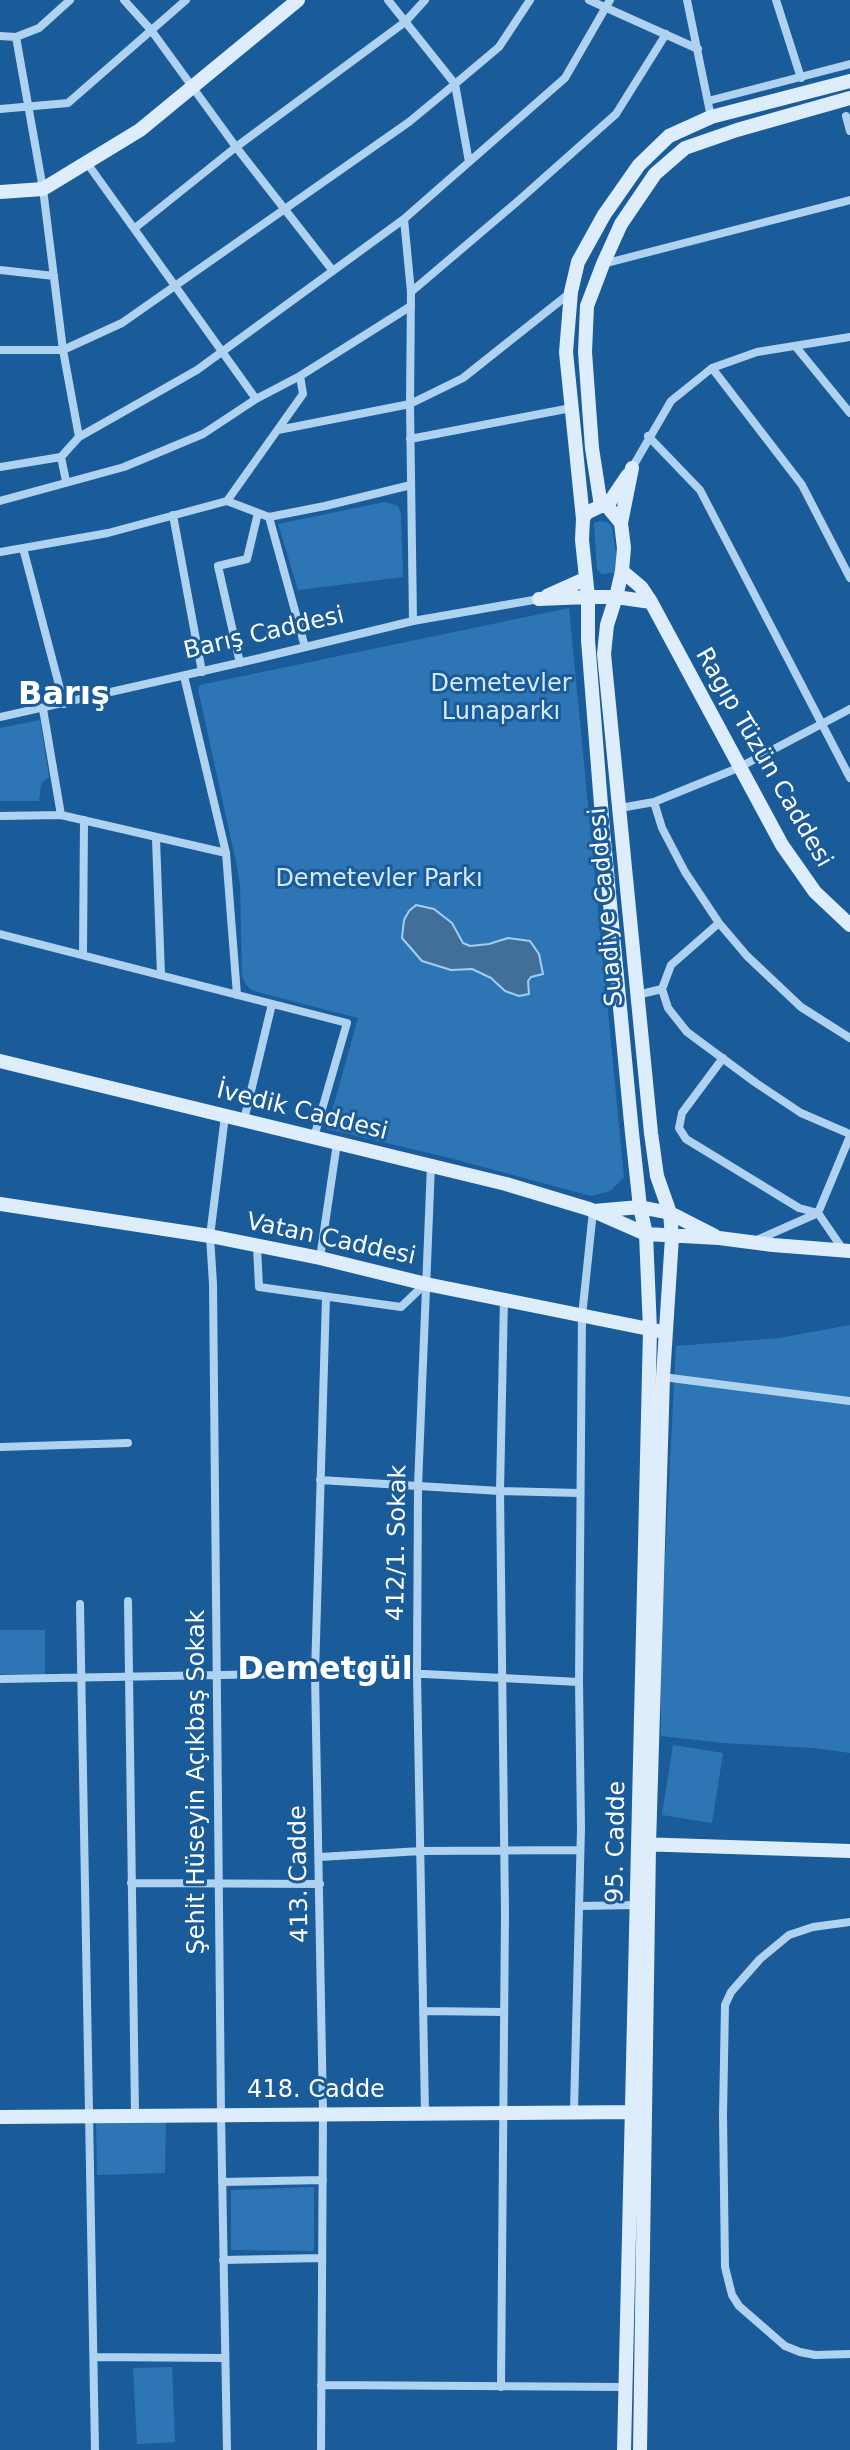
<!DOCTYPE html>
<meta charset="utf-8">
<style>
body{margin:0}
canvas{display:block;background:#1a5b99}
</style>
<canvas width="850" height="2450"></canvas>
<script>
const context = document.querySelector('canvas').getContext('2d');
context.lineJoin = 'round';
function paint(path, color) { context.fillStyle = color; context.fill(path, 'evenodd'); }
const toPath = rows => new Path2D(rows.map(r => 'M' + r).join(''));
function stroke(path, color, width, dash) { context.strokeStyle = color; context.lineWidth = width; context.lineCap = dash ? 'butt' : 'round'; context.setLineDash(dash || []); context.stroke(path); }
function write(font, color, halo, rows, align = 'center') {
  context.font = font + ' "DejaVu Sans",sans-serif'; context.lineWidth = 6; context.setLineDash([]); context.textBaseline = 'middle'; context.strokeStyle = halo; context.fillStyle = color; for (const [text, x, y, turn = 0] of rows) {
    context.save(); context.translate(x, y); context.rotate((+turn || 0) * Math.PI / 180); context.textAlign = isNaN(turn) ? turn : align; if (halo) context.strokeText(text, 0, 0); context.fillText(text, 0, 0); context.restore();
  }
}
paint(toPath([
 [385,502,398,506,401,514,403,577,298,590,278,524],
 [600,521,607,522,612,527,618,567,614,573,602,574,597,570,594,523],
 [569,608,624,1177,610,1191,591,1196,450,1158,327,1129,358,1018,257,992,250,989,245,983,242,976,240,884,236,862,198,689,200,685],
 [40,720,49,777,41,784,39,801,0,801,0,728],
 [850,1325,850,1753,814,1748,723,1743,661,1736,661,1641,676,1346,779,1338],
 [0,1630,45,1630,45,1675,0,1674],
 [673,1745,723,1753,712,1823,662,1815],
 [166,2119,165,2173,97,2175,96,2120],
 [314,2187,314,2251,231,2250,231,2190],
 [172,2367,175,2442,137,2444,133,2368]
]), '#2e75b6');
const water = toPath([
 [416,905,434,909,452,923,463,943,470,946,489,944,508,938,530,941,539,954,543,974,531,977,528,981,529,994,519,996,505,991,491,978,472,969,451,970,422,961,402,938,404,920,409,911,416,905]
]);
paint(water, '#426f9a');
stroke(water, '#a2cef3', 2);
stroke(toPath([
 [124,0,151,30,236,147,333,271],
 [589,0,698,49],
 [687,0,711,117],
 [776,0,801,78],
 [0,36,16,37,39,28,70,0],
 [16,37,43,189,63,350,79,437,61,457],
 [708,101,850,64],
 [0,109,68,103,186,0],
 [846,116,850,131],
 [469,162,565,78,610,0],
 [87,163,256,399],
 [135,228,236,147,405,22,425,0],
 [603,264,850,200],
 [0,270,54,276],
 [411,292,518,201,616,114,666,34],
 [796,347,850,413],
 [0,350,63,350,122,323,409,122,455,84,388,0],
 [712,368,802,485,850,578],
 [278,430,410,404,463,378,570,293],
 [648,436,700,490,850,778],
 [79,437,197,370,404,219],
 [410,439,571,408],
 [61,457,66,481],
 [0,467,61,457],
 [632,468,671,401,712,368,757,352,850,337],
 [0,501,124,467,203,434,256,399,300,376,411,306],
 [227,501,269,517,325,506,411,485],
 [173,515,202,672],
 [269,517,305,647],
 [23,548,64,704],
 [0,552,108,533,227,501,303,394,300,376],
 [413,621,410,404,411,292,404,219,469,162,455,84,499,47,530,0],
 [240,663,218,566,247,559,258,513],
 [184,676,226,853,237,995],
 [43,709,61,815],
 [0,717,256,659,413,621,539,599],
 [654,802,662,828,685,872,719,923,747,956,801,1007,850,1038],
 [620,808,654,802,738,768,850,709],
 [0,816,61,815,226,853],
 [156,839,161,975],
 [0,934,347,1023,314,1137],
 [83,955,84,820],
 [662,989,668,1008,687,1032,756,1083,801,1113,850,1134],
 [662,989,671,965,719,923],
 [637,995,662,989],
 [723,1058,682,1113,679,1128,686,1139,799,1208,818,1213,844,1251],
 [225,1116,210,1236,213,1284,221,2114,227,2450],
 [244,1120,272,1004],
 [757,1240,818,1213,850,1136],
 [257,1246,259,1287,401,1307,425,1284],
 [320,1258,337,1143],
 [663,1377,850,1401],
 [0,1447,128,1443],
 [320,1480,500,1491,579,1493],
 [128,1601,135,2114],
 [80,1604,95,2450],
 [0,1679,386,1672,579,1682],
 [320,1857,421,1851,580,1850],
 [131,1883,320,1884],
 [579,1906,638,1905],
 [850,1922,813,1927,789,1935,760,1959,731,1992,725,2005,723,2115,725,2267,732,2295,739,2306,785,2346,800,2352,815,2355,850,2354],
 [424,2011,504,2012],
 [574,2112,581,1828,579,1682,582,1316,593,1211],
 [425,2113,417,1674,418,1486,431,1165],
 [222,2182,323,2180],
 [223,2260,322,2258],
 [94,2357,225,2358],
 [321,2385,625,2387],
 [501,2387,505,1913,500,1491,504,1299],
 [321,2450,323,2113,315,1674,326,1297]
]), '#afd2f1', 8);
stroke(toPath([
 [0,192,43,189,140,130,298,0],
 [601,506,592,448,585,352,587,306,603,264,621,224,655,174,685,148,737,130,850,98],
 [607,506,628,475],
 [583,519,566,352,571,292,578,262,604,215,639,165,669,136,711,117,850,81],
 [621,523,632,468],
 [622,571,641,587,651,602,782,845,815,892,850,925],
 [547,596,585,579],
 [539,599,588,597,588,640,603,830,632,1133,640,1207,646,1234,650,1330,624,2450],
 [0,1061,506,1184,589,1209,646,1234,719,1238,773,1245,850,1251],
 [0,1204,210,1236,320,1258,426,1284,659,1331],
 [594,1211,640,1207,670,1213,715,1236],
 [639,1844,850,1851],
 [0,2117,640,2112],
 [640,2450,649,1845,663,1377,672,1237,670,1213,657,1176,651,1133,604,654,607,625,616,597,622,571,624,548,621,523,607,506,601,506,586,513,583,519,582,540,588,597,616,597,651,602]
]), '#ddedfb', 14);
write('24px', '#fff', '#1a5b99', [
 ["Barış Caddesi",264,634,-13],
 ["Ragıp Tüzün Caddesi",763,758,60],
 ["Suadiye Caddesi",607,907,-95],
 ["İvedik Caddesi",302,1112,14],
 ["Vatan Caddesi",331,1240,12],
 ["412/1. Sokak",398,1543,-89],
 ["Şehit Hüseyin Açıkbaş Sokak",198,1782,-90],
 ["95. Cadde",617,1842,-89],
 ["413. Cadde",300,1874,-91],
 ["418. Cadde",316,2091]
]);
write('24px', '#d6eafb', '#1a5b99', [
 ["Demetevler",501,685],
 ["Lunaparkı",501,713],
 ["Demetevler Parkı",379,880]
]);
write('bold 32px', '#fff', '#1a5b99', [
 ["Barış",64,696],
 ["Demetgül",325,1671]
]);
</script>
